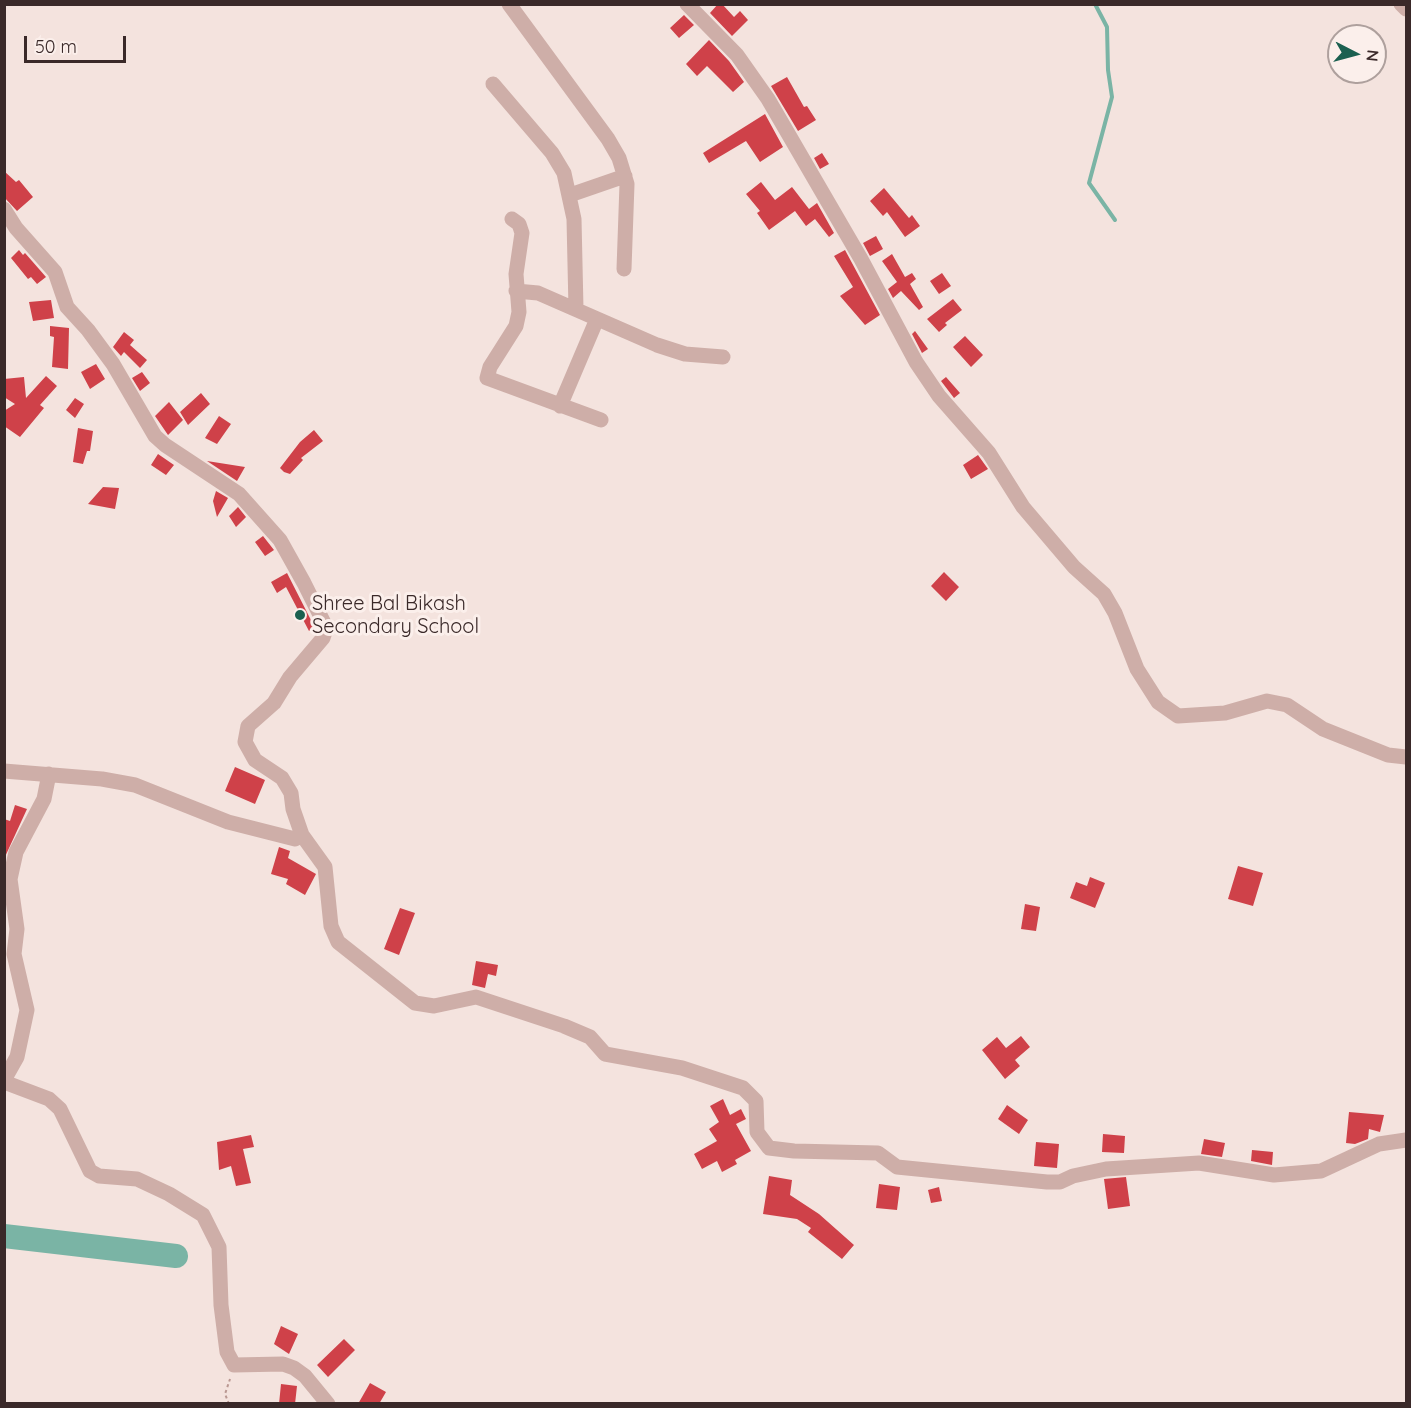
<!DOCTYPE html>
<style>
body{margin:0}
#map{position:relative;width:1411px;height:1408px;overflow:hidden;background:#f4e3de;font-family:Quicksand,sans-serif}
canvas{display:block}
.frame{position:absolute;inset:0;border:6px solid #3a2929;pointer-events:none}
.north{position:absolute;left:1327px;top:24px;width:60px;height:60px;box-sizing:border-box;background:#fbefeb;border:2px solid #aea09d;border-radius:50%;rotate:96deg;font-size:16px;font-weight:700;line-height:24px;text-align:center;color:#3a2929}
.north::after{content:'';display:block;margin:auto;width:21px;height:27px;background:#1b6050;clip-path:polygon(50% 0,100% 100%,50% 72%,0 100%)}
.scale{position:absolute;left:24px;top:36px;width:102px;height:27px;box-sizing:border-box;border:3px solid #3a2929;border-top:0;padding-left:8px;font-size:18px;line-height:21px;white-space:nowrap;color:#3a2929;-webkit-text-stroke:4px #fbefeb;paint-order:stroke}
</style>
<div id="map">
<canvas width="1411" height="1408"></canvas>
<div class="frame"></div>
<div class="north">N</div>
<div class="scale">50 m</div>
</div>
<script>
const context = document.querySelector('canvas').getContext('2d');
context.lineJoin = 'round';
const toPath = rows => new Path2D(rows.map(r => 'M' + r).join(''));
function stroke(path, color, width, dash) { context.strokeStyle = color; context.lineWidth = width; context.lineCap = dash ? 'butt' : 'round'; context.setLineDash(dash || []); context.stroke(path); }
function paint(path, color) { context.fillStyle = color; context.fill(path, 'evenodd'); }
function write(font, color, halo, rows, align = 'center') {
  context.font = font + ' Quicksand,sans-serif'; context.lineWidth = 6; context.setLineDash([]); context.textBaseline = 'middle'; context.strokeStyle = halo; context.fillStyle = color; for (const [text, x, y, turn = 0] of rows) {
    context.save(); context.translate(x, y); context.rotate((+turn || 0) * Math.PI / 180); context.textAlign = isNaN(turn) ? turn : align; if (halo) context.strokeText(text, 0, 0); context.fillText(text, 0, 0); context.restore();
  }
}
stroke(toPath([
 [1095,4,1107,27,1108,70,1112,97,1089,183,1115,220]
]), '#7ab4a5', 4);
stroke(toPath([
 [4,1236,176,1256]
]), '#7ab4a5', 24);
paint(toPath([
 [718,4,722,4,734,17,740,11,748,20,732,36,710,13],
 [684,15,694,25,679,38,670,28],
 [709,40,729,61,744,82,733,92,707,66,697,76,686,64],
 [787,77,804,107,807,106,816,120,798,131,771,86],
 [765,114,783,147,760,162,746,141,709,163,703,153],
 [822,153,829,164,820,169,814,158],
 [4,171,16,182,19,180,33,197,17,211,4,197],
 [761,182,775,200,792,187,809,209,817,203,834,233,829,237,815,219,806,226,795,211,769,230,757,213,760,211,746,194],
 [884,188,909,218,912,215,920,226,905,237,887,212,883,216,870,201],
 [876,236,883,249,870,256,863,243],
 [19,250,23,255,25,253,46,277,37,284,31,277,28,279,11,258],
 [845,250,880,315,865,325,840,296,853,287,834,256],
 [892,254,905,277,912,273,916,279,910,284,923,307,919,310,901,291,893,298,888,289,897,282,882,261],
 [942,273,951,286,939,294,930,281],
 [953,299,962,310,945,323,947,325,939,332,927,319],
 [51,300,54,318,33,321,29,302],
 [50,326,69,328,68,369,52,367,54,337,50,336],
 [915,331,928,349,922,353,912,334],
 [124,332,134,340,130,345,147,360,140,368,124,352,121,356,113,347],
 [965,336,983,355,971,367,953,347],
 [96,364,105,379,90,389,81,372],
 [142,372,150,383,140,391,132,378],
 [46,376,57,386,40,405,44,408,20,437,4,426,4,411,15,404,4,397,4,379,24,377,26,398],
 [946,377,960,393,954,398,941,381],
 [201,393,210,404,188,425,180,412],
 [75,398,84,404,75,418,66,410],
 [169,402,183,420,168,435,155,416],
 [219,416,231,424,217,444,205,438],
 [78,428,93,431,90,451,87,451,83,464,73,462],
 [314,430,323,441,301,458,303,460,290,474,284,472,280,468,300,442],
 [158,454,174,465,166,475,151,465],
 [978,455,988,469,971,479,963,465],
 [207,461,245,467,237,481],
 [103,487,119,488,115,509,88,504],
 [216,491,228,498,217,517,213,501],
 [238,507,246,517,236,527,229,516],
 [263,536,274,550,265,556,255,542],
 [944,572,959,587,946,601,931,586],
 [287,573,315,628,309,631,286,587,277,593,271,582],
 [235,767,265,780,255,804,225,791],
 [15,805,27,809,4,859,4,819,10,821],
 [279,847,290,851,288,858,316,874,305,895,286,884,288,879,271,874],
 [1238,866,1263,873,1253,906,1228,899],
 [1090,877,1105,883,1095,908,1070,898,1076,882,1087,886],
 [1025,904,1040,907,1036,931,1021,929],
 [400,908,415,913,399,955,384,949],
 [476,961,498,965,496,976,488,974,485,988,472,985],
 [1021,1036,1030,1047,1015,1060,1020,1066,1005,1079,982,1050,997,1037,1006,1048],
 [723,1099,730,1115,741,1109,746,1119,736,1124,751,1151,735,1160,737,1164,722,1172,717,1161,702,1169,694,1154,717,1141,709,1129,719,1122,710,1106],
 [1007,1105,1028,1120,1019,1134,998,1119],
 [1349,1112,1384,1115,1380,1132,1369,1129,1368,1139,1355,1144,1346,1143],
 [1103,1134,1125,1136,1124,1153,1102,1152],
 [251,1135,254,1147,243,1149,251,1183,236,1186,231,1166,219,1170,217,1142],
 [1204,1139,1225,1143,1222,1157,1201,1154],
 [1036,1142,1059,1144,1057,1168,1034,1166],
 [1252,1150,1273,1152,1272,1165,1251,1161],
 [769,1176,792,1180,790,1195,819,1214,854,1245,842,1259,808,1232,811,1228,797,1219,763,1214],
 [1126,1177,1130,1206,1108,1209,1104,1179],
 [879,1184,900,1187,897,1210,876,1208],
 [939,1187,942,1201,931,1203,928,1190],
 [281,1326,298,1334,289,1354,274,1344],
 [344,1339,355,1350,328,1377,317,1365],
 [370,1383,386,1392,379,1404,358,1404],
 [281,1384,297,1386,295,1404,279,1404]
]), '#cf4149');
stroke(toPath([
 [229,1404,225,1394,230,1379]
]), '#ba9892', 2, [3, 3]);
stroke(toPath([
 [509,4,608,139,619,158,627,184,624,269],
 [687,4,737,55,768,99,861,259,916,362,939,396,989,453,1023,507,1074,567,1104,594,1115,613,1137,669,1158,702,1178,716,1225,713,1267,701,1287,705,1323,729,1388,755,1406,757],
 [1401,4,1406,9],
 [493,84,552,153,564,173,574,219,576,309],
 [570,195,625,176],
 [4,209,16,228,55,272,67,307,88,330,113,364,155,436,165,445,239,494,280,540,304,583,323,621,326,629,323,638,290,677,274,703,248,726,245,742,255,760,282,778,291,793,293,809,302,835,325,867,331,926,338,942,415,1003,434,1006,476,997,564,1026,590,1037,605,1054,682,1068,743,1088,756,1101,757,1132,769,1148,794,1151,878,1153,897,1167,1047,1182,1060,1182,1073,1176,1106,1169,1199,1163,1274,1175,1321,1171,1379,1144,1406,1140],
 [512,219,519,224,522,233,516,274,519,312,516,326,490,367,487,378,601,420],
 [516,291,538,293,657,345,685,354,723,357],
 [560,406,597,319],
 [4,771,102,779,135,785,228,822,295,839,302,835],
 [4,1080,17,1057,27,1010,14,954,17,929,10,879,16,852,44,799,49,774],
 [4,1082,49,1099,60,1109,90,1171,99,1176,137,1179,169,1194,203,1215,219,1247,221,1305,227,1352,234,1365,283,1364,294,1368,305,1376,328,1404]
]), '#ceaea8', 15);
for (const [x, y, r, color] of [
 [300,615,6,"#1b6050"]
]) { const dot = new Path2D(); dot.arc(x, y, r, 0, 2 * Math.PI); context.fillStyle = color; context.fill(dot); stroke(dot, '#fbefeb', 2); }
write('20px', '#3a2929', '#fbefeb', [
 ["Shree Bal Bikash",312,604],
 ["Secondary School",312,627]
], 'left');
</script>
